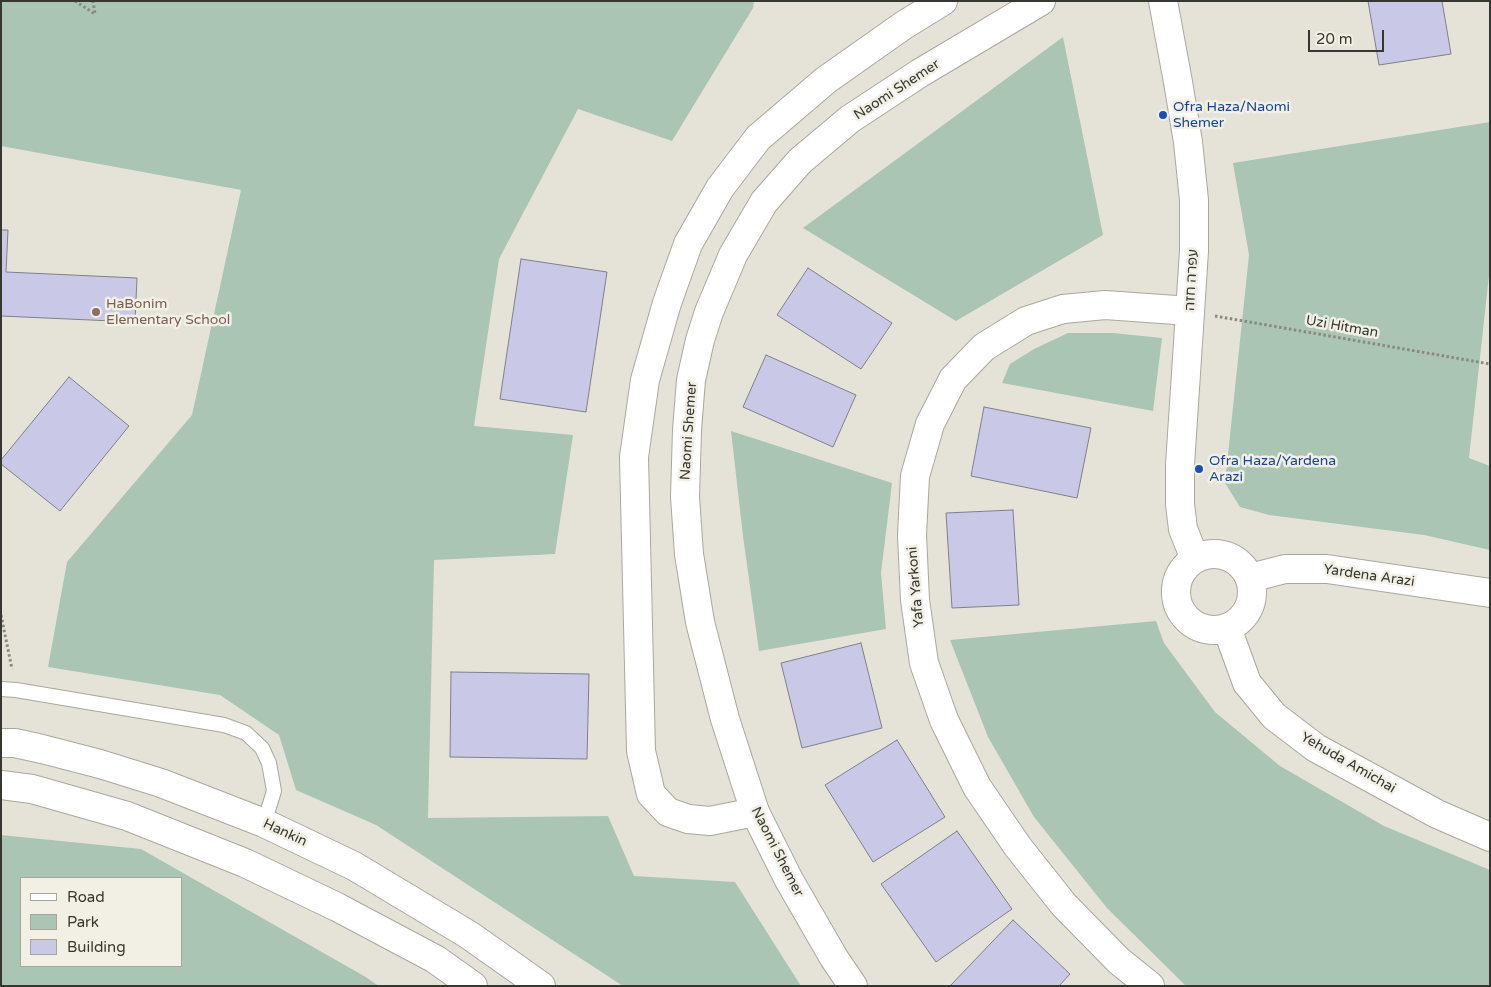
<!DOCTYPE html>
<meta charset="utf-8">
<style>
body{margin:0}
#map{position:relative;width:1491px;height:987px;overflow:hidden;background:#e5e3d8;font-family:"Varela Round",sans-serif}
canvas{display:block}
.frame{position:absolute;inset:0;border:2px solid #373732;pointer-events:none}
.legend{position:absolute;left:20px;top:877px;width:162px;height:90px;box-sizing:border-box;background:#f2f0e5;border:1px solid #a7a69d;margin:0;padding:6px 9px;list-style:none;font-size:15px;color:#373732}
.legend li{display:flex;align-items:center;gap:10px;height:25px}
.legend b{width:25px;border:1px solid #a7a69d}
.scale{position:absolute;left:1308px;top:30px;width:76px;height:22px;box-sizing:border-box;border:2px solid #373732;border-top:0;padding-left:6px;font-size:15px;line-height:18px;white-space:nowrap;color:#373732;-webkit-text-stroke:4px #f2f0e5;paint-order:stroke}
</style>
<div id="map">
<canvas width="1491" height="987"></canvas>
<div class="frame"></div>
<ul class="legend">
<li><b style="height:6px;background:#fff"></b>Road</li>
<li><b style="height:14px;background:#abc5b5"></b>Park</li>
<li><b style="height:14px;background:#cac8e7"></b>Building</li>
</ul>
<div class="scale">20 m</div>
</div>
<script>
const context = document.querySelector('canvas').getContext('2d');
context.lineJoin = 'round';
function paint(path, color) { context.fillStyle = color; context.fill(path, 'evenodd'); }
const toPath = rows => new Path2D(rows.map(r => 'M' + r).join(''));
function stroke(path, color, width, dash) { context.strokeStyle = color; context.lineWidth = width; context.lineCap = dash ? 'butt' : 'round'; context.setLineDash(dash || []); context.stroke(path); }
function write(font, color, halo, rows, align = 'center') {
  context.font = font + ' "Varela Round",Heebo,sans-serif'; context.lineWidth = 5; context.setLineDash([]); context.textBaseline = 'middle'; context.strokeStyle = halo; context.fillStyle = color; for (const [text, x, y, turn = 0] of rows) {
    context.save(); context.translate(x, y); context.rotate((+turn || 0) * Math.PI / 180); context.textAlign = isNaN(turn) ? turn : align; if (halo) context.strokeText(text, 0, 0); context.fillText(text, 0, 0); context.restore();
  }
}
paint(toPath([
 [1,1,754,1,753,8,672,141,578,109,499,259,474,426,573,435,555,554,434,560,428,818,608,816,634,876,735,882,801,986,623,986,376,825,296,790,279,735,220,695,48,667,67,562,192,415,241,190,1,146],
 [1063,37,1103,235,956,321,803,228],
 [1490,122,1490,266,1469,458,1490,466,1490,550,1424,535,1269,515,1240,507,1225,483,1249,255,1233,163],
 [1068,333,1113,333,1162,338,1153,411,1002,383,1010,364,1034,349],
 [731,431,892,483,881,573,886,629,759,651,743,536],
 [1156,621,1164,643,1215,712,1280,766,1384,826,1490,870,1490,986,1186,986,1107,908,1034,817,988,737,950,640],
 [1,835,141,849,364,976,379,986,1,986],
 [181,878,181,966,21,966,21,878]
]), '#abc5b5');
const building = toPath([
 [1368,1,1442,1,1451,54,1379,65,1368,1],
 [1,230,8,230,6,272,137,278,135,322,1,316,1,230],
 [521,259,607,272,586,412,500,399,521,259],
 [808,268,892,323,861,369,777,315,808,268],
 [766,355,856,395,833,447,743,407,766,355],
 [69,377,129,426,60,511,1,464,1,460,69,377],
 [984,407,1091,428,1077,498,971,476,984,407],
 [1013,510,1019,605,952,608,946,513,1013,510],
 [861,643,882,728,802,748,781,663,861,643],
 [451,672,589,674,587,759,450,757,451,672],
 [897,740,945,817,873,862,825,785,897,740],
 [957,831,1012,909,936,962,881,884,957,831],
 [1013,920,1070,974,1059,986,950,986,1013,920]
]);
paint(building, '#cac8e7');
stroke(building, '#7f7f89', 1);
const lane = toPath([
 [1,689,16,690,224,725,246,733,262,748,269,763,274,791,264,823]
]);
const street = toPath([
 [1163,1,1178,82,1188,142,1194,200,1194,251,1180,465,1180,504,1183,529,1195,559],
 '1176 592a38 38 0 1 1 76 0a38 38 0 1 1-76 0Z',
 [1250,578,1285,569,1327,569,1490,593],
 [1227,628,1247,683,1274,716,1316,748,1437,814,1490,837],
 [755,812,710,821,688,819,668,812,651,794,641,751,634,457,645,380,667,303,688,244,720,188,758,138,826,80,904,25,943,1],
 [1150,986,1119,961,1064,905,1018,847,977,787,944,720,924,663,915,600,912,535,915,476,930,424,953,379,984,347,1026,321,1063,309,1105,305,1190,311]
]);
const secondary = toPath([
 [1,743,15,743,42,749,100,764,161,783,264,823,354,866,469,935,541,986],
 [1,785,32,789,127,816,245,863,337,907,435,959,473,986],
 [853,986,834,958,789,880,755,812,725,719,700,622,689,554,685,497,687,430,691,380,700,340,709,312,733,255,764,202,800,161,850,119,920,73,1041,1]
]);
stroke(lane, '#aaa89d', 16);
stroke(street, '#aaa89d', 30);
stroke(secondary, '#aaa89d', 30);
stroke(toPath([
 [75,1,95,14,93,1],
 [1215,316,1490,364],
 [1,615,12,669]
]), '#8a8981', 3, [2.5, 2.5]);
stroke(lane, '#fff', 14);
stroke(street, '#fff', 28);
stroke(secondary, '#fff', 28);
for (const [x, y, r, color] of [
 [1163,115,5,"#1a4fb4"],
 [96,312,5,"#8d6e63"],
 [1199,469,5,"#1a4fb4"]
]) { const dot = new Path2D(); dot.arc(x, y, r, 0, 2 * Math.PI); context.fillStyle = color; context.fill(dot); stroke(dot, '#f2f0e5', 2); }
write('14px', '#373732', '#f2f0e5', [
 ["Naomi Shemer",897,90,-33],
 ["עפרה חזה",1192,280,-87],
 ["Uzi Hitman",1342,327,10],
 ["Naomi Shemer",689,431,-86],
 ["Yardena Arazi",1369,576,8],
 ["Yafa Yarkoni",916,587,-95],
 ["Yehuda Amichai",1348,763,30],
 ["Hankin",285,833,25],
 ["Naomi Shemer",777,852,63]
]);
write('14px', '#164399', '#f2f0e5', [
 ["Ofra Haza/Naomi",1173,107],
 ["Shemer",1173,123],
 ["Ofra Haza/Yardena",1209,461],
 ["Arazi",1209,477]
], 'left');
write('14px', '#785e54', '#f2f0e5', [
 ["HaBonim",106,304],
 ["Elementary School",106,320]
], 'left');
</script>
